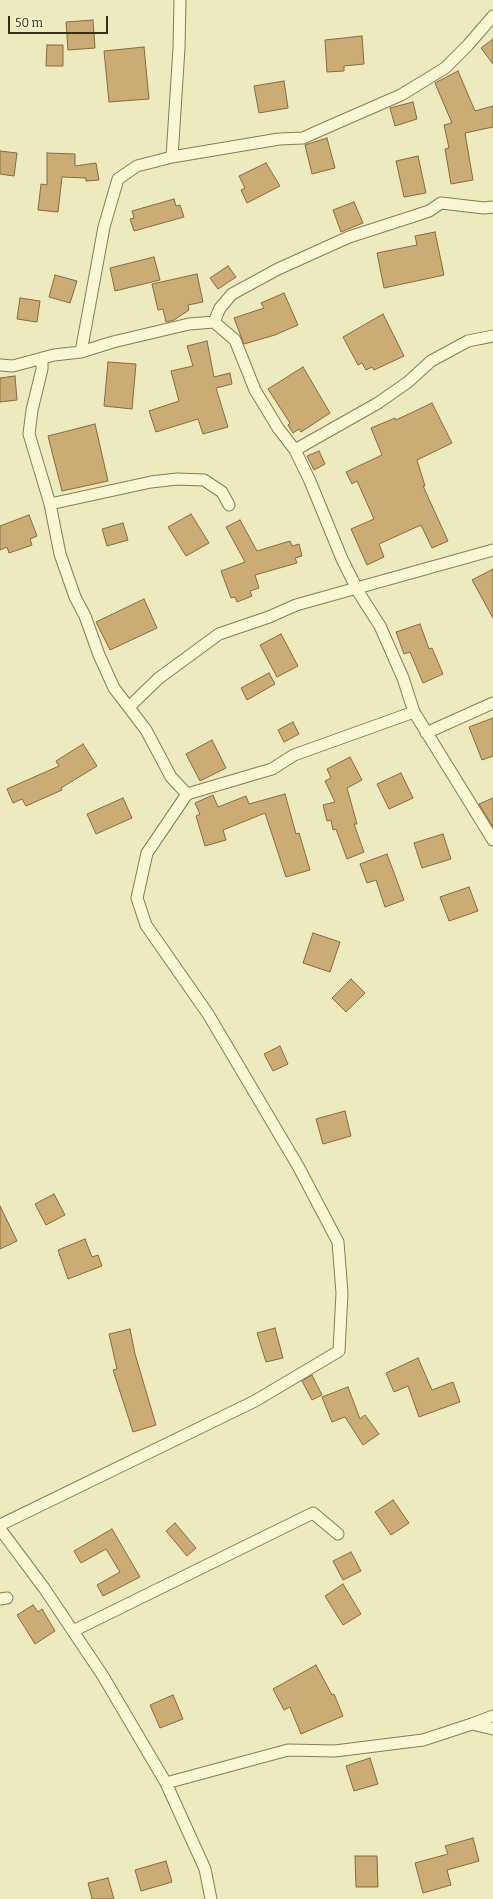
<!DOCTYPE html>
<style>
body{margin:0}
#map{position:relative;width:493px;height:1899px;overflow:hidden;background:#eeeac0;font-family:Bitter,serif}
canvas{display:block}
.scale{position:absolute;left:8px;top:16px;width:100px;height:18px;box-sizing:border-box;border:2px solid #362e1c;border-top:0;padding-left:5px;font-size:12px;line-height:14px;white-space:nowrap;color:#362e1c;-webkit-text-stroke:3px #f5f2cf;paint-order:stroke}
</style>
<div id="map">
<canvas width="493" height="1899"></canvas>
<div class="scale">50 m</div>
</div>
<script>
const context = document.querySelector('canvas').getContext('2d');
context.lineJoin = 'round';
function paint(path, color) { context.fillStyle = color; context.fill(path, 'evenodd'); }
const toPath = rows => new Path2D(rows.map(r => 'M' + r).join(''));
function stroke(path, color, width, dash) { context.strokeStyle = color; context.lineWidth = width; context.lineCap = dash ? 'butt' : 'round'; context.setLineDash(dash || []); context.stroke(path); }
const building = toPath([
 [93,20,95,48,68,50,66,22,93,20],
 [362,36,364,64,344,66,344,71,327,72,325,40,362,36],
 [493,39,493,64,481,48,493,39],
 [47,45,63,45,63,66,46,66,47,45],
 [144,47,149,99,109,102,104,51,144,47],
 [458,71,475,111,493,106,493,127,465,133,473,180,451,184,445,149,449,148,444,125,452,123,435,83,458,71],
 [284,81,288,108,259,113,254,86,284,81],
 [413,102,417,119,395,126,390,108,413,102],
 [327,138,335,168,312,174,305,145,327,138],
 [0,151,17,153,14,176,0,174,0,151],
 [47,153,75,154,75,166,96,163,99,180,86,181,86,178,62,177,58,212,38,210,41,184,47,185,47,153],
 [418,156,426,193,404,197,396,161,418,156],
 [266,163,280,186,247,203,241,190,245,188,239,176,266,163],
 [174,199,176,206,180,205,184,217,134,231,130,219,134,218,132,211,174,199],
 [354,202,363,223,341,232,333,210,354,202],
 [435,232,444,275,384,288,377,253,417,245,415,236,435,232],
 [154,257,160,280,115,291,110,268,154,257],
 [228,266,236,277,218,289,210,278,228,266],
 [197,274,203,302,188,305,189,310,174,320,166,322,163,309,158,310,152,284,197,274],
 [55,275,77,281,70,303,49,297,55,275],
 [284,293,298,325,275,335,244,344,234,318,264,308,261,303,284,293],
 [20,298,40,301,37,322,17,319,20,298],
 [383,314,404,356,374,370,372,367,366,370,362,363,358,365,343,337,383,314],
 [207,341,214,377,230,373,232,384,216,388,228,427,203,434,198,419,156,432,149,411,179,401,171,371,193,366,187,346,207,341],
 [108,362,136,364,132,409,104,406,108,362],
 [303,367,330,413,301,432,299,429,293,433,288,425,290,423,268,389,303,367],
 [15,376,17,400,0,402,0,378,15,376],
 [432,403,452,443,417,460,425,486,423,486,448,541,432,548,421,525,379,544,384,557,367,565,351,529,374,519,357,481,352,484,346,472,382,455,371,428,395,418,396,420,432,403],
 [95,424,108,481,62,491,48,436,95,424],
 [319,451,325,464,314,470,307,456,319,451],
 [191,514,209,543,186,556,168,527,191,514],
 [29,515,37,536,30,539,32,545,9,553,7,547,0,550,0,526,29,515],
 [240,520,257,551,290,541,292,546,299,544,302,556,295,558,297,563,255,575,259,588,250,591,252,596,237,602,235,597,231,598,221,571,245,562,226,527,240,520],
 [123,523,128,540,107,546,102,529,123,523],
 [493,569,493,618,472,580,493,569],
 [144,599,157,628,110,650,96,622,144,599],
 [420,624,429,649,432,648,443,674,423,683,410,652,404,654,396,632,420,624],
 [281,634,298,666,277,677,260,645,281,634],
 [269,673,275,684,247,700,241,688,269,673],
 [493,718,493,756,482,760,469,727,493,718],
 [293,722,299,734,284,742,278,730,293,722],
 [212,740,226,768,200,781,186,754,212,740],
 [83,744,97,766,61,788,62,790,26,806,22,799,13,803,7,789,59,766,56,761,83,744],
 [350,757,362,780,347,788,357,824,354,824,364,852,347,859,336,829,333,830,331,820,327,821,323,805,335,802,325,781,331,778,327,769,350,757],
 [401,773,413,798,389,809,377,784,401,773],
 [285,794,296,834,299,833,310,870,286,877,265,813,223,830,226,840,205,846,196,816,200,814,195,803,213,795,218,807,246,796,249,804,285,794],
 [123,798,132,818,96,834,87,814,123,798],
 [493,798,493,827,479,804,493,798],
 [443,834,451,859,422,868,414,843,443,834],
 [387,854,404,900,385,907,376,880,367,883,360,864,387,854],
 [469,887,478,911,449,921,440,897,469,887],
 [313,933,340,942,330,972,303,963,313,933],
 [351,979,365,993,346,1012,332,998,351,979],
 [280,1046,288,1064,273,1071,264,1054,280,1046],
 [345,1111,351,1136,323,1144,316,1119,345,1111],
 [54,1194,65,1215,46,1225,35,1204,54,1194],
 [0,1206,17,1241,0,1249,0,1206],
 [85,1239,92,1257,98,1255,102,1266,68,1279,58,1250,85,1239],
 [275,1328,283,1358,266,1362,257,1333,275,1328],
 [130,1329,135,1354,156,1425,133,1432,113,1370,117,1369,109,1334,130,1329],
 [418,1358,432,1390,453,1382,460,1402,419,1417,408,1386,394,1392,386,1373,418,1358],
 [312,1375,322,1395,312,1400,302,1381,312,1375],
 [348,1387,360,1419,365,1415,379,1434,363,1445,345,1417,332,1422,322,1397,348,1387],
 [393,1500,409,1523,391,1535,375,1512,393,1500],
 [175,1523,196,1548,187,1556,166,1531,175,1523],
 [112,1529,140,1577,103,1596,97,1585,120,1572,106,1549,81,1563,74,1551,112,1529],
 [351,1552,361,1571,343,1580,333,1561,351,1552],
 [343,1584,361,1614,343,1625,325,1596,343,1584],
 [33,1605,38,1612,42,1609,55,1631,35,1644,17,1615,33,1605],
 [316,1665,332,1695,334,1694,343,1716,301,1734,290,1707,284,1710,273,1689,316,1665],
 [173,1695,183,1719,160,1728,150,1705,173,1695],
 [370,1758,378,1784,354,1791,346,1766,370,1758],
 [473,1838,479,1861,447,1870,451,1885,423,1893,415,1863,448,1854,445,1846,473,1838],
 [355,1856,377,1856,378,1887,356,1887,355,1856],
 [166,1861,172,1882,141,1891,135,1870,166,1861],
 [108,1878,114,1899,92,1899,88,1883,108,1878]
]);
paint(building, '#ccac75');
stroke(building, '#866a3e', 1);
const minor = toPath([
 [172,157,179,48,180,0],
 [214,322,220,308,232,294,278,269,349,237,411,217,429,211,441,203,484,208,493,207],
 [81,352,113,342,189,324,214,322,235,340,255,390,278,428,295,450,378,403,408,382,431,361,468,341,493,336],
 [42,358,42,369,32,410,29,434,50,504,151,482,177,479,204,480,222,492,229,505],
 [0,365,13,366,54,355,81,352,104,227,118,179,137,166,172,157,279,139,303,138,323,129,401,95,445,68,468,45,493,16],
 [295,450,310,481,342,559,359,593,380,626,403,678,414,712,493,840],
 [50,504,60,554,75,597,85,616,99,655,114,688,146,730,171,777,187,794],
 [129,707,159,678,219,634,269,617,296,605,493,550],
 [426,733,493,703],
 [0,1525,255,1401,339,1351,342,1293,338,1242,298,1166,208,1014,146,925,137,898,147,853,187,794,272,769,294,755,414,712],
 [0,1529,44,1588,103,1676,166,1783,205,1869,211,1899],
 [0,1599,7,1598],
 [73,1631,313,1513,338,1534],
 [472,1724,493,1716],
 [166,1783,288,1750,335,1751,423,1740,472,1724,493,1729]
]);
stroke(minor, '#867b58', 13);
stroke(minor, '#f9f6d3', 11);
</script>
